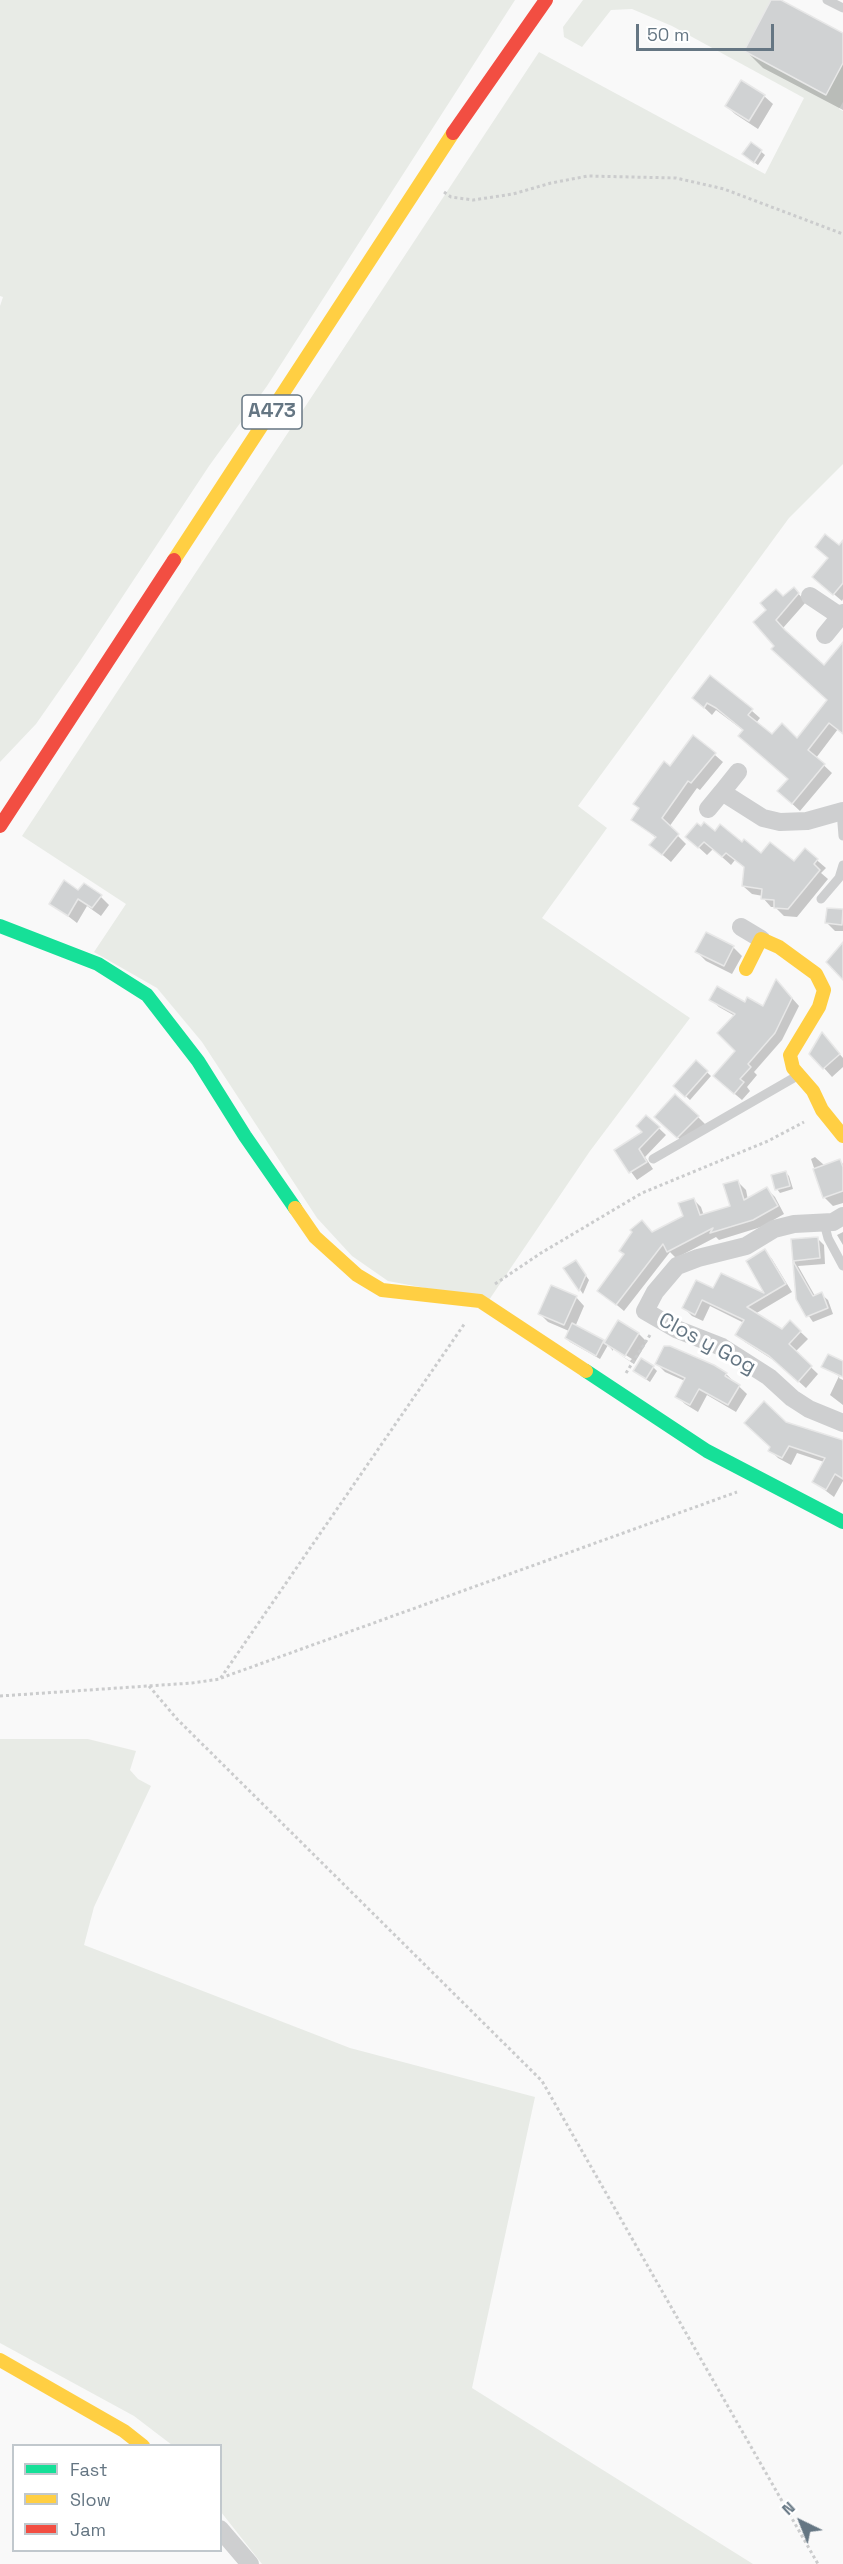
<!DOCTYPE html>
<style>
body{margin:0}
#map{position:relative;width:843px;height:2564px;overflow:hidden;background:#f9f9f9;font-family:"Space Grotesk",sans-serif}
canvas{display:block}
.legend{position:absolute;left:12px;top:2444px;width:210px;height:108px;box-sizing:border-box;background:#fff;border:2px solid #c1c8cd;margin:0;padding:8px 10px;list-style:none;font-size:18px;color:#657683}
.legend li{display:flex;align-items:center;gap:12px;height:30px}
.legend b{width:30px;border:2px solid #c1c8cd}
.north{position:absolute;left:771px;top:2492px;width:60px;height:60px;-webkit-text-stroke:4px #fff;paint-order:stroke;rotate:317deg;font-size:16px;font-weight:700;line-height:24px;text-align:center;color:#657683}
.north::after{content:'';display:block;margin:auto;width:21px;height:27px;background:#657683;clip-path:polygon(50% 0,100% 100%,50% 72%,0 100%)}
.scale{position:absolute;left:636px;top:24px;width:138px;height:27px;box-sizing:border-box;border:3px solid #657683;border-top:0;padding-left:8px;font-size:18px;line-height:21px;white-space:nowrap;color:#657683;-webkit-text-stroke:4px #fff;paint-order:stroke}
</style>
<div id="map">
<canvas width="843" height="2564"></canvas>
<ul class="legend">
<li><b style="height:8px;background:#16e098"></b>Fast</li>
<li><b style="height:8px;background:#ffcf43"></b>Slow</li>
<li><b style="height:8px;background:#f24e42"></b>Jam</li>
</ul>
<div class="north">N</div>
<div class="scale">50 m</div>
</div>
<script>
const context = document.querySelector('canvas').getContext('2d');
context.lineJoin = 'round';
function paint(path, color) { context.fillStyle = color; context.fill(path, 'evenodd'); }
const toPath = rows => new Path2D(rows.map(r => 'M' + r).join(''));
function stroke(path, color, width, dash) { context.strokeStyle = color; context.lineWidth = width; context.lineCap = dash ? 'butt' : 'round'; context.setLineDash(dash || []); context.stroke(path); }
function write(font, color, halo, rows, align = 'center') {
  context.font = font + ' "Space Grotesk",sans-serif'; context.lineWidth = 6; context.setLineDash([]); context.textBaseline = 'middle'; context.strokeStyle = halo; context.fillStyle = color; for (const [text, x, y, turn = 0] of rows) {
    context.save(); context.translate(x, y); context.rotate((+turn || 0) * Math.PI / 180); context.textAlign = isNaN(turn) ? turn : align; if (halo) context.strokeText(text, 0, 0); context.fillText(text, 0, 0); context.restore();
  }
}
paint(toPath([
 [0,0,515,0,267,386,209,466,80,661,36,724,0,762,0,306,3,297,0,296],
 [583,0,777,0,843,34,843,102,839,109,843,111,843,464,789,518,578,806,607,828,542,918,690,1018,590,1151,489,1300,388,1281,352,1256,317,1218,202,1042,157,988,94,952,126,904,22,836,539,52,765,174,804,98,672,26,632,9,611,10,582,47,564,37,563,27],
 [0,1739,88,1739,136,1751,130,1770,138,1779,151,1786,94,1907,84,1945,350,2048,535,2097,472,2388,753,2564,262,2564,221,2512,220,2446,172,2445,134,2416,0,2343]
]), '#e8ebe6');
paint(toPath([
 [773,0,778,0,843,34,843,110,763,68,746,51],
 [764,96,773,104,758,129,735,114,726,106],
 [752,144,765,155,758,165,748,158],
 [843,541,843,599,842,601,822,584,829,559,817,547,838,546],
 [794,589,806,602,783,628,825,667,843,645,843,734,838,729,816,758,832,773,800,811,787,799,790,779,744,731,716,710,712,715,694,698,711,677,752,711,760,718,756,723,772,736,797,740,829,700,755,622],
 [694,737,723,762,700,790,697,788,669,827,686,844,671,862,651,845,657,839,633,819,640,809,634,804,671,768],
 [715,833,762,855,794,863,805,850,826,868,821,873,828,879,797,917,784,916,775,907,771,907,763,898,763,896,752,894,743,886,745,868,735,860,731,865,713,849,707,855,696,845],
 [79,892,101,897,109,905,101,916,87,906,77,923,51,903],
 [828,910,843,911,843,931,835,931,827,923],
 [733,947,742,956,732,974,706,961,697,952],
 [784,989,799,1006,782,1040,754,1072,757,1075,747,1087,750,1091,742,1100,723,1084,737,1051,735,1016,719,1007,711,1000,764,1008],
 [830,1043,843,1058,843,1067,832,1077,824,1068],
 [696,1062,711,1076,690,1100,675,1086],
 [647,1117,666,1135,645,1157,653,1169,637,1180,616,1151,644,1132],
 [698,1117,706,1125,686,1145,664,1125],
 [815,1157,824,1165,840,1161,843,1164,843,1203,833,1206,824,1197,811,1159],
 [785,1172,789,1176,793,1189,780,1193,777,1189],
 [738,1182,746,1190,748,1200,767,1189,775,1197,784,1214,761,1227,719,1240,716,1237,676,1258,670,1252,624,1311,599,1290,653,1233,685,1216,693,1199,701,1207,704,1216,732,1207],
 [843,1232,843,1245,837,1235],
 [818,1239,824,1245,825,1264,798,1266,815,1296,821,1294,828,1300,833,1314,813,1322,797,1299,793,1241],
 [764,1251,772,1259,792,1292,755,1314,782,1331,790,1322,808,1339,795,1352,818,1374,806,1388,778,1363,745,1342,737,1334,744,1323,710,1306,703,1321,692,1316,684,1308,714,1290,721,1275,768,1296,748,1262],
 [576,1262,589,1280,583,1294,565,1268],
 [576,1297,584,1306,575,1327,605,1344,619,1322,639,1334,647,1342,634,1364,614,1351,630,1361,632,1359,613,1347,613,1351,608,1345,600,1359,570,1342,566,1338,569,1331,548,1322,540,1314],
 [657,1364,726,1374,747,1394,736,1412,707,1395,698,1412,685,1404,677,1397,685,1381,665,1372],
 [843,1364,839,1378,843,1380,843,1405,830,1395,839,1376,823,1367],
 [653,1367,657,1371,650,1382,634,1371],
 [786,1423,843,1446,843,1481,834,1497,814,1482,824,1462,797,1453,791,1465,778,1458,770,1450]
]), '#0003');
const building = toPath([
 [771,0,781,0,843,33,843,63,826,95,744,51,771,0],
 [741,80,765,95,749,121,725,106,741,80],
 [751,142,762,150,754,163,742,154,751,142],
 [825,534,839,545,843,540,843,583,833,595,812,577,828,558,815,547,825,534],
 [794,587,799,593,776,620,785,630,824,665,843,642,843,734,829,723,808,750,825,764,792,804,777,791,788,779,738,736,743,730,716,708,707,703,704,708,692,698,710,675,753,709,748,715,772,734,782,723,797,738,827,700,771,649,774,646,753,622,766,610,760,603,776,589,783,596,794,587],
 [693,735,716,753,691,783,688,781,662,818,679,834,662,855,649,845,656,837,631,820,639,808,633,804,664,761,670,766,693,735],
 [704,822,715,831,720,824,742,842,744,839,761,853,770,842,794,861,805,848,818,859,814,864,820,870,788,909,774,908,774,900,761,899,762,889,742,886,744,867,726,853,722,857,704,842,698,848,685,837,697,823,701,826,704,822],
 [64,880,78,890,84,883,102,895,92,908,78,899,68,916,49,904,64,880],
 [827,908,843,909,842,925,825,923,827,908],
 [706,932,734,946,724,966,695,952,706,932],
 [843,942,843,980,826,962,843,942],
 [776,979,792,998,775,1033,748,1064,751,1067,740,1079,744,1082,734,1094,713,1076,735,1051,717,1033,735,1014,709,1000,717,986,745,1002,747,997,763,1006,776,979],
 [822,1032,840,1054,823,1069,809,1054,822,1032],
 [696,1060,708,1071,685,1097,673,1086,696,1060],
 [675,1094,699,1116,677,1138,654,1117,675,1094],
 [646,1115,660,1127,639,1149,647,1162,629,1173,614,1150,642,1132,636,1126,646,1115],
 [840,1159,843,1167,843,1191,823,1198,813,1169,840,1159],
 [786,1171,790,1186,775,1190,771,1175,786,1171],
 [738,1180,744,1200,767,1187,778,1206,753,1220,710,1233,713,1228,667,1252,663,1244,616,1305,597,1291,624,1254,619,1251,632,1232,630,1230,642,1220,652,1232,683,1216,678,1203,694,1198,700,1215,730,1206,723,1184,738,1180],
 [818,1237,820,1258,793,1261,813,1296,822,1292,828,1308,806,1317,796,1299,791,1239,818,1237],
 [765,1249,786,1284,747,1307,782,1329,790,1320,801,1331,789,1344,812,1366,798,1382,769,1356,735,1335,744,1320,702,1300,695,1315,682,1308,696,1280,713,1288,721,1273,764,1293,746,1261,765,1249],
 [576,1260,586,1275,579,1291,563,1268,576,1260],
 [551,1285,577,1296,564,1325,538,1314,551,1285],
 [618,1320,639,1333,625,1356,604,1343,618,1320],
 [572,1323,604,1340,596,1356,565,1338,572,1323],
 [664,1346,670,1346,714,1365,727,1373,725,1376,740,1385,728,1405,699,1389,690,1405,675,1397,685,1378,655,1364,664,1346],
 [828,1354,843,1361,843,1377,821,1367,828,1354],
 [641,1358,654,1366,646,1379,633,1371,641,1358],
 [764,1401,786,1422,843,1440,843,1479,835,1474,826,1490,812,1482,825,1458,789,1446,782,1458,768,1451,770,1447,744,1423,764,1401]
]);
paint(building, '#d0d2d3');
stroke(building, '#e8e8e8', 1.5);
stroke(toPath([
 [444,192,451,197,473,200,513,194,551,183,588,176,676,178,724,189,843,234],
 [495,1284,541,1253,642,1193,768,1141,804,1122],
 [626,1373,650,1335],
 [221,1678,737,1492],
 [149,1686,177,1719,542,2081,818,2564],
 [0,1696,192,1683,220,1679,465,1323]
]), '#cbcccd', 3, [3, 3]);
stroke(toPath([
 [827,0,843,8],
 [841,811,843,836],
 [821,899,839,878,843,865],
 [653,1159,797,1076],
 [824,1223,828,1238,843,1266]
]), '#cecfd0', 9);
stroke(toPath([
 [810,596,840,616],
 [825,635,843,613],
 [722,792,738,772],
 [708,809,722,792,763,818,780,822,807,821,843,811],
 [741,927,761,939],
 [843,1216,833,1222,794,1224,774,1229,746,1246,698,1258,677,1266,655,1292,645,1311,676,1329,722,1347,769,1377,792,1398,809,1409,843,1423],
 [220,2529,250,2564]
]), '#cecfd0', 18);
stroke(toPath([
 [0,926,98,964,147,995,198,1061,245,1136,295,1208],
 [586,1371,707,1451,843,1522]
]), '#16e098', 14);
stroke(toPath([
 [174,560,453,133],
 [746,969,761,939,779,947,816,974,824,990,819,1007,790,1055,793,1068,813,1091,822,1110,843,1136],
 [295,1208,315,1237,357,1275,382,1290,480,1301,586,1371],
 [0,2360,124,2431,143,2446]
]), '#ffcf43', 14);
stroke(toPath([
 [453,133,546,0],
 [0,826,174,560]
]), '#f24e42', 14);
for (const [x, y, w] of [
 [272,412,60]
]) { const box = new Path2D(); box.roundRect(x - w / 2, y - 17, w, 34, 4.5); context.fillStyle = '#fff'; context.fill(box); stroke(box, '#657683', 1.5); }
write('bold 20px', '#657683', null, [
 ["A473",272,412]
]);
write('21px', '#657683', '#fff', [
 ["Clos y Gog",707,1344,28]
]);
</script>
